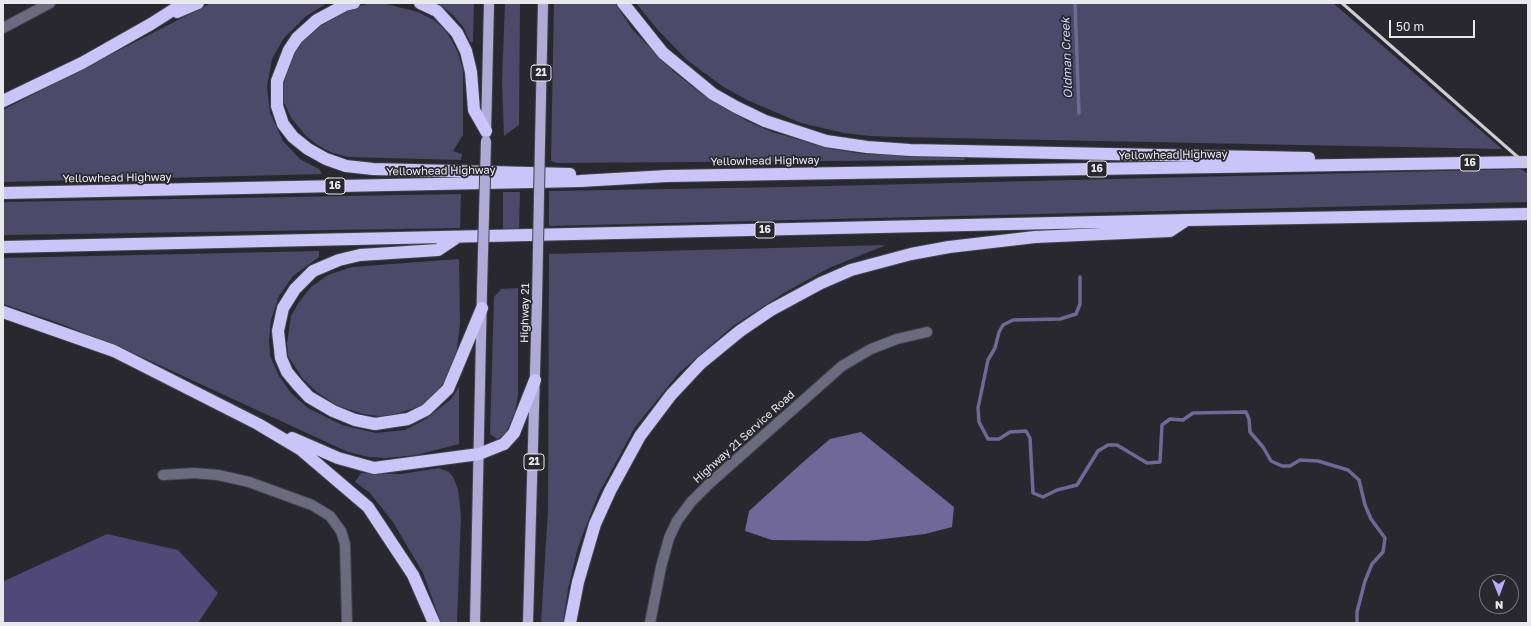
<!DOCTYPE html>
<style>
body{margin:0}
#map{position:relative;width:1531px;height:626px;overflow:hidden;background:#28282e;font-family:"Golos Text",sans-serif}
canvas{display:block}
.frame{position:absolute;inset:0;border:4px solid #e9e8ed;pointer-events:none}
.north{position:absolute;left:1479px;top:574px;width:40px;height:40px;box-sizing:border-box;background:#28282e;border:1px solid #75757a;border-radius:50%;rotate:179deg;font-size:11px;font-weight:700;line-height:16px;text-align:center;color:#e9e8ed}
.north::after{content:'';display:block;margin:auto;width:14px;height:18px;background:#b6abf8;clip-path:polygon(50% 0,100% 100%,50% 72%,0 100%)}
.scale{position:absolute;left:1389px;top:20px;width:86px;height:18px;box-sizing:border-box;border:2px solid #e9e8ed;border-top:0;padding-left:5px;font-size:12px;line-height:14px;white-space:nowrap;color:#e9e8ed;-webkit-text-stroke:3px #28282e;paint-order:stroke}
</style>
<div id="map">
<canvas width="1531" height="626"></canvas>
<div class="frame"></div>
<div class="north">N</div>
<div class="scale">50 m</div>
</div>
<script>
const context = document.querySelector('canvas').getContext('2d');
context.lineJoin = 'round';
function paint(path, color) { context.fillStyle = color; context.fill(path, 'evenodd'); }
const toPath = rows => new Path2D(rows.map(r => 'M' + r).join(''));
function stroke(path, color, width, dash) { context.strokeStyle = color; context.lineWidth = width; context.lineCap = dash ? 'butt' : 'round'; context.setLineDash(dash || []); context.stroke(path); }
function write(font, color, halo, rows, align = 'center') {
  context.font = font + ' "Golos Text",sans-serif'; context.lineWidth = 3.5; context.setLineDash([]); context.textBaseline = 'middle'; context.strokeStyle = halo; context.fillStyle = color; for (const [text, x, y, turn = 0] of rows) {
    context.save(); context.translate(x, y); context.rotate((+turn || 0) * Math.PI / 180); context.textAlign = isNaN(turn) ? turn : align; if (halo) context.strokeText(text, 0, 0); context.fillText(text, 0, 0); context.restore();
  }
}
paint(toPath([
 [211,3,327,3,305,17,284,38,272,59,267,87,270,113,283,141,300,159,319,169,322,174,3,182,3,110],
 [438,3,474,3,473,42,470,42,464,28,453,15],
 [505,3,520,3,519,125,504,136,502,81],
 [554,3,615,3,632,29,674,72,702,94,747,121,772,132,832,149,863,154,966,157,964,160,557,163,551,161],
 [636,3,1333,3,1502,149,896,137,870,136,844,133,801,123,747,100,722,86,687,60,657,29],
 [368,4,386,4,418,12,434,20,445,30,452,41,458,53,463,70,463,135,453,151,462,154,461,160,348,157,330,152,316,144,306,136,292,119,282,99,282,83,291,56,301,42,319,26,338,14,354,7],
 [1521,169,1528,174,1528,202,549,226,549,191,787,187],
 [503,192,520,192,519,229,503,229],
 [461,194,460,228,3,235,3,202],
 [886,245,829,268,784,293,733,326,679,373,635,427,598,495,578,547,568,589,563,623,541,623,548,510,549,254],
 [319,251,319,257,293,276,279,296,271,320,269,340,270,356,279,376,291,393,308,408,342,425,376,433,405,430,426,419,451,399,459,387,459,444,416,455,386,458,369,457,348,452,131,352,59,323,3,304,3,258],
 [459,259,460,324,456,356,451,371,435,395,423,405,387,417,363,414,336,405,317,392,303,379,288,356,287,343,291,316,299,302,311,287,328,275,352,267],
 [518,288,518,395,515,412,505,435,497,439,490,434,494,297,501,289],
 [439,468,449,472,453,477,458,489,461,516,457,623,441,623,423,573,393,522,369,492,355,482,361,473,402,474]
]), '#4d4969');
paint(toPath([
 [107,534,178,550,218,593,198,623,3,623,4,581]
]), '#504876');
paint(toPath([
 [861,432,954,507,952,527,925,534,867,541,772,540,745,531,749,511,802,463,830,439]
]), '#6f6898');
stroke(toPath([
 [1075,3,1079,113],
 [1080,277,1080,304,1076,314,1060,319,1013,320,1003,325,999,332,995,348,988,360,978,408,979,422,988,439,999,439,1010,432,1026,431,1030,438,1033,493,1043,497,1057,490,1077,485,1098,451,1108,445,1117,445,1147,463,1160,462,1162,425,1170,419,1183,420,1193,413,1246,412,1249,419,1250,432,1263,447,1271,461,1282,466,1290,466,1300,460,1318,461,1348,470,1359,480,1365,505,1371,519,1385,538,1383,552,1372,564,1365,581,1357,612,1357,623]
]), '#6f6898', 3.5);
const minor = toPath([
 [3,28,50,3],
 [163,475,194,473,218,475,249,482,312,505,330,516,341,531,345,544,347,623],
 [650,623,661,567,669,538,677,521,691,502,710,483,842,366,871,349,897,339,927,332]
]);
const major = toPath([
 [486,133,489,3],
 [540,143,543,3],
 [475,623,482,290],
 [528,623,537,301]
]);
const highway = toPath([
 [354,3,345,5,317,20,297,38,289,50,277,81,277,106,283,124,293,137,308,149,326,159,346,166,373,169,570,174],
 [420,3,437,11,457,33,466,51,471,72,474,110,486,131],
 [623,3,663,53,713,94,736,107,765,121,826,141,867,147,910,150,1309,158],
 [177,12,198,3],
 [3,101,82,63,151,24,184,3],
 [3,193,580,181,667,176,783,174,1528,162],
 [456,238,438,250,360,255,339,260,313,271,295,289,283,308,278,331,281,358,287,372,297,384,309,397,333,411,355,420,375,424,408,419,426,410,448,389,482,308],
 [3,247,1186,220,1528,214],
 [3,312,114,351,258,424,300,449,368,507,413,575,434,623],
 [292,438,338,458,374,468,479,454,504,444,514,433,535,380],
 [570,623,578,582,595,524,610,491,640,436,671,395,701,363,740,331,771,310,821,283,851,270,911,254,949,247,1035,237,1170,231,1185,221]
]);
stroke(minor, '#434349', 12);
stroke(major, '#434349', 12);
stroke(highway, '#434349', 14);
stroke(minor, '#6c6a7f', 10);
stroke(major, '#b0aad6', 10);
stroke(highway, '#cac4f9', 12);
stroke(toPath([
 [1342,3,1528,166]
]), '#cdccd1', 3);
const majorBridge = toPath([
 [482,290,486,141],
 [537,301,540,143]
]);
stroke(majorBridge, '#434349', 12, []);
stroke(majorBridge, '#b0aad6', 10);
for (const [x, y, w] of [
 [541,73,20],
 [1470,163,20],
 [1097,169,20],
 [335,186,20],
 [765,230,20],
 [534,462,20]
]) { const box = new Path2D(); box.roundRect(x - w / 2, y - 8, w, 16, 3); context.fillStyle = '#28282e'; context.fill(box); stroke(box, '#e9e8ed', 1); }
write('bold 10px', '#e9e8ed', null, [
 ["21",541,73],
 ["16",1470,163],
 ["16",1097,169],
 ["16",335,186],
 ["16",765,230],
 ["21",534,462]
]);
write('11px', '#e9e8ed', '#28282e', [
 ["Yellowhead Highway",1173,155,-1],
 ["Yellowhead Highway",765,161,-1],
 ["Yellowhead Highway",441,171,-1],
 ["Yellowhead Highway",117,178,-1],
 ["Highway 21",525,313,-89],
 ["Highway 21 Service Road",744,437,-42]
]);
write('italic 12px', '#d4cffc', '#28282e', [
 ["Oldman Creek",1067,58,-92]
]);
</script>
